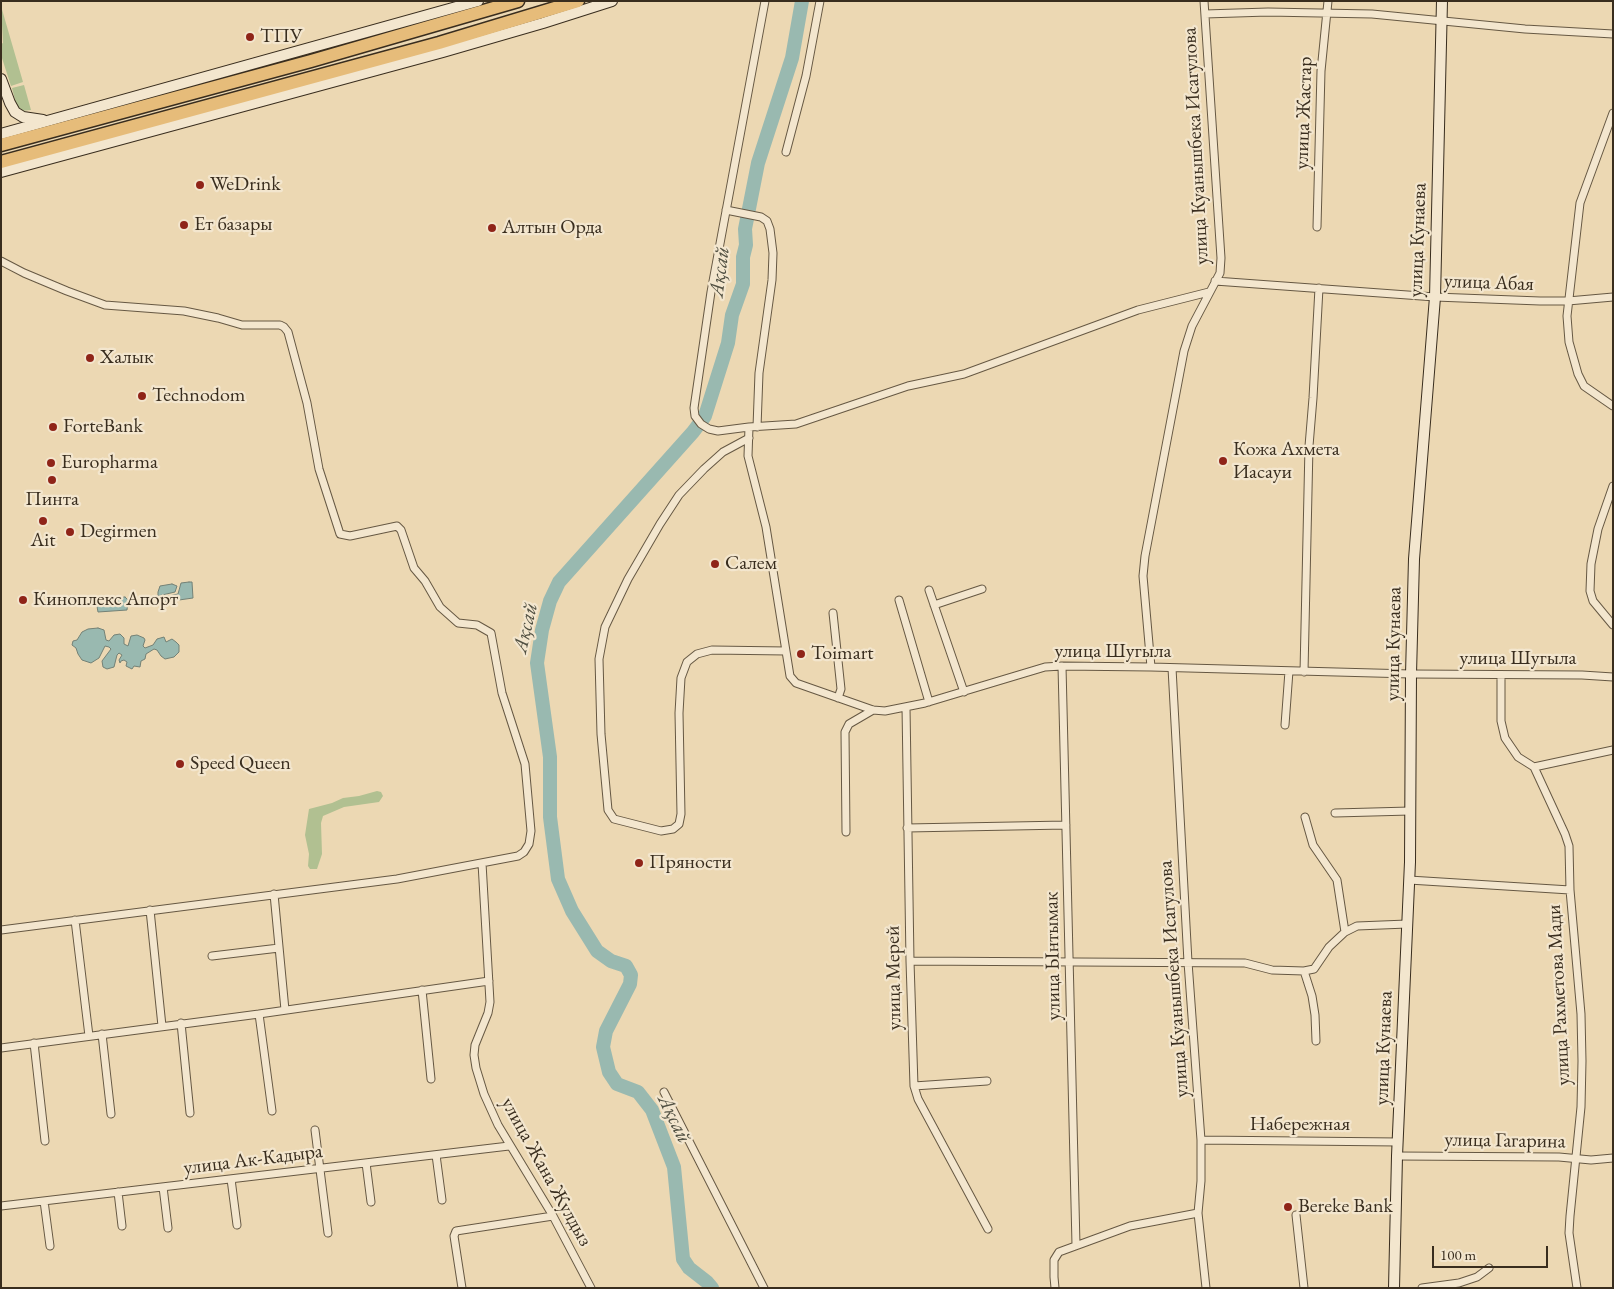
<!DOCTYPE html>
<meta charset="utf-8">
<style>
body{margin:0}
#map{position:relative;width:1614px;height:1289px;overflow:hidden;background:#ecd8b3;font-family:"EB Garamond",serif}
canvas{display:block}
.frame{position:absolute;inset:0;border:2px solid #392d1e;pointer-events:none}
.scale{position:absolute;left:1432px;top:1246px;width:116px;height:22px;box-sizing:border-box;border:2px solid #392d1e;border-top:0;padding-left:6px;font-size:15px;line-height:18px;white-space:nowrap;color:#392d1e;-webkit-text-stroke:4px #f3e6ce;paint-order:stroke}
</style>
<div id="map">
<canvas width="1614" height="1289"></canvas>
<div class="frame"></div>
<div class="scale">100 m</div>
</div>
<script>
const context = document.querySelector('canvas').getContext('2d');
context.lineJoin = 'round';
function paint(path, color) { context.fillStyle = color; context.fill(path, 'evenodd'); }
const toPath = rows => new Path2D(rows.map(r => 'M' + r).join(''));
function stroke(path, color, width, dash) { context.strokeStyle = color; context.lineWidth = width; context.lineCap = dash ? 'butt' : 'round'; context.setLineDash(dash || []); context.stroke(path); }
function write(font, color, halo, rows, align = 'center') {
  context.font = font + ' "EB Garamond",serif'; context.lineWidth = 4.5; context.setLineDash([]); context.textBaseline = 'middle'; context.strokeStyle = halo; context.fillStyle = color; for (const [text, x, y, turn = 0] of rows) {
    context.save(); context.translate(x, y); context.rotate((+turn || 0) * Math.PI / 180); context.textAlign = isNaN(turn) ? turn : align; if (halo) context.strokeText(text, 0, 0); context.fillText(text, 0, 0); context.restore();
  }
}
paint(toPath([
 [1,6,23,82,11,86,1,55,1,44,3,43],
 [24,85,31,110,21,111,16,104,12,88],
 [377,791,381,792,383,796,379,802,344,807,323,816,321,823,322,854,317,869,310,869,308,866,309,854,305,835,309,809,332,803,343,798,359,796]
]), '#b1c091');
const water = toPath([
 [189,582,192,582,193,598,165,602,164,597,178,594,181,583,189,582],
 [172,584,177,586,175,592,158,596,158,592,160,586,172,584],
 [125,597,128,600,127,610,98,612,96,601,125,597],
 [98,628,104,630,106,640,109,641,114,635,120,634,124,638,124,644,128,646,131,636,137,635,144,638,145,640,143,646,145,648,153,645,157,639,164,637,166,642,172,639,176,642,179,645,179,652,174,657,165,659,161,656,157,650,154,649,146,654,145,659,141,661,140,667,134,666,132,669,126,666,127,662,124,660,121,661,120,663,119,660,122,655,119,653,117,655,114,667,107,669,103,667,102,661,111,649,109,647,105,646,99,658,91,663,82,660,78,654,76,648,72,645,73,641,77,640,82,632,88,629,98,628]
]);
paint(water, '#99b9b0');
stroke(water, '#738176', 1);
stroke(toPath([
 [712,1288,707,1282,689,1268,683,1259,674,1167,652,1110,638,1092,617,1084,609,1072,603,1047,606,1031,630,984,631,975,626,966,611,961,597,951,572,911,558,879,550,817,550,757,537,663,542,630,550,601,559,582,693,432,705,416,728,343,732,315,743,284,743,257,746,245,745,229,758,163,792,58,802,1]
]), '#99b9b0', 14);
const street = toPath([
 [765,1,711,292,694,408,695,416,701,424,709,429,718,431,749,427,796,424,908,386,964,374,1138,310,1209,292],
 [1205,14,1268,12,1372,14,1525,29,1613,34],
 [1613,113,1580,203,1567,316,1569,342,1578,374,1584,386,1613,406],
 [786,152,806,76,820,1],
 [726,210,761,217,767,221,770,229,773,253,772,280,759,373,757,427],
 [1317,227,1321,71,1328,1],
 [1,261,24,273,67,291,105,305,184,311,218,318,242,325,280,325,284,327,288,332,307,403,319,469,340,534,350,536,397,526,401,530,414,568,425,581,440,607,458,623,477,625,491,633,502,693,525,764,531,831,529,844,524,852,518,856,397,879,1,930],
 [1215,281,1435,297,1540,301,1568,301,1613,297],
 [749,427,748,456,766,527,790,676,796,683,873,710,885,711,925,703,1045,667,1062,666,1151,667,1411,674,1582,675,1613,677],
 [749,438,723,452,704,469,679,495,660,524,628,579,605,627,599,659,601,734,608,810,614,819,661,831,673,829,679,824,681,814,679,713,681,678,687,662,697,654,712,650,786,651],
 [1613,486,1598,529,1591,564,1590,591,1593,601,1613,625],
 [929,590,964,692],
 [899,600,929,702],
 [934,605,982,589],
 [833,613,841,689,838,698],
 [1062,666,1076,1245],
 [1151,667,1143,576,1145,556,1184,351,1192,326,1220,273,1221,258,1204,1],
 [1172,668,1188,962,1201,1140,1201,1181,1198,1213,1206,1288],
 [1304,672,1309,446,1313,398,1319,288],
 [1501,675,1501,721,1505,738,1518,757,1534,767,1613,750],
 [906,707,910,961,914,1086,918,1099,988,1229],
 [1285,725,1289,671],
 [1534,767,1565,834,1569,846,1570,890,1581,1014,1582,1061,1581,1107,1570,1216,1569,1233,1577,1288],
 [1335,813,1410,811],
 [1305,817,1313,845,1337,880,1345,932],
 [907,828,1066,825],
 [846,832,845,732,849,724,873,710],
 [482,863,490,1002,488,1013,475,1045,474,1055,476,1068,484,1094,498,1125,553,1216,591,1288],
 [1409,880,1570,890],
 [274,894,285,1010],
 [150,910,162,1026],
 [75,920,89,1036],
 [212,956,279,948],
 [910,961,1245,963,1272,970,1304,971,1314,969,1329,947,1345,932,1357,926,1407,924],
 [1304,971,1312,996,1315,1015,1316,1041],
 [422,990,431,1079],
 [259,1014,272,1111],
 [181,1023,190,1113],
 [102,1034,111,1114],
 [34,1043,45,1141],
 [1,1048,259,1014,489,981],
 [914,1086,987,1081],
 [664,1092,764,1288],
 [315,1130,328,1233],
 [1201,1140,1398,1142],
 [436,1155,442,1200],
 [1397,1156,1559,1157,1591,1160,1613,1158],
 [366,1163,371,1202],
 [231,1179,237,1225],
 [163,1187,168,1228],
 [118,1192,122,1226],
 [44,1201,50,1246],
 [1,1206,509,1146],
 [1296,1215,1304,1288],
 [462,1288,454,1236,456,1231,553,1216],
 [1055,1288,1054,1277,1054,1260,1059,1252,1130,1226,1198,1213],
 [1422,1288,1459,1283,1477,1277,1489,1268]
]);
const secondary = toPath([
 [1,79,10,103,15,112,23,117,43,120],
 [1,134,478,1],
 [1,172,443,52,543,23,612,1],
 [1394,1288,1397,1156,1410,862,1411,674,1414,559,1435,297,1442,1]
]);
const highway = toPath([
 [1,145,311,61,518,1],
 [1,162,439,43,578,1]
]);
stroke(street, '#665843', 9);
stroke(secondary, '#392d1e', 12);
stroke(highway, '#392d1e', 15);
stroke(street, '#f3e6ce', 7);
stroke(secondary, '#f3e6ce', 10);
stroke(highway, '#e6bc7a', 12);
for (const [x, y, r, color] of [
 [250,37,5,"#8f2418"],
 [200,185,5,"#8f2418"],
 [184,225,5,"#8f2418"],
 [492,228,5,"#8f2418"],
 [90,358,5,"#8f2418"],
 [142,396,5,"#8f2418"],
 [53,427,5,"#8f2418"],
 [1223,461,5,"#8f2418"],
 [51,463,5,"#8f2418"],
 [52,480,5,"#8f2418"],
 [43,521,5,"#8f2418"],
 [70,532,5,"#8f2418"],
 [715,564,5,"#8f2418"],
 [23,600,5,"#8f2418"],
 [801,654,5,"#8f2418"],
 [180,764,5,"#8f2418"],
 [639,863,5,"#8f2418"],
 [1288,1207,5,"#8f2418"]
]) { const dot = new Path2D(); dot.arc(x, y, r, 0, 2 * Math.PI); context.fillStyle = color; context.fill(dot); stroke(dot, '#f3e6ce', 2); }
write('20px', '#392d1e', '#f3e6ce', [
 ["ТПУ",260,37],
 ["WeDrink",210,185],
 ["Ет базары",194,225],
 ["Алтын Орда",502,228],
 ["Халык",100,358],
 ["Technodom",152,396],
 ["ForteBank",63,427],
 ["Кожа Ахмета",1233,450],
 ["Иасауи",1233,473],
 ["Europharma",61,463],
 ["Пинта",52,500,"center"],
 ["Degirmen",80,532],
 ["Ait",43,541,"center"],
 ["Салем",725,564],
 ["Киноплекс Апорт",33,600],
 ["Toimart",811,654],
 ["Speed Queen",190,764],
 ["Пряности",649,863],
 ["Bereke Bank",1298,1207]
], 'left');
write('20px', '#392d1e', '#f3e6ce', [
 ["улица Жастар",1304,113,-88],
 ["улица Куанышбека Исагулова",1196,146,-93],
 ["улица Кунаева",1418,240,-88],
 ["улица Абая",1489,283,2],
 ["улица Кунаева",1394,644,-89],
 ["улица Шугыла",1113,652],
 ["улица Шугыла",1518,659],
 ["улица Ынтымак",1053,956,-91],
 ["улица Мерей",894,978,-91],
 ["улица Куанышбека Исагулова",1174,979,-94],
 ["улица Рахметова Мади",1559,995,-93],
 ["улица Кунаева",1384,1048,-88],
 ["Набережная",1300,1125],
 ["улица Гагарина",1505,1141,1],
 ["улица Ак-Кадыра",253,1160,-7],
 ["улица Жана Жулдыз",546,1172,61]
]);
write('italic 21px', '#515042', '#f3e6ce', [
 ["Ақсай",720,272,-83],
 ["Ақсай",526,628,-77],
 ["Ақсай",674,1119,64]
]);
</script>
